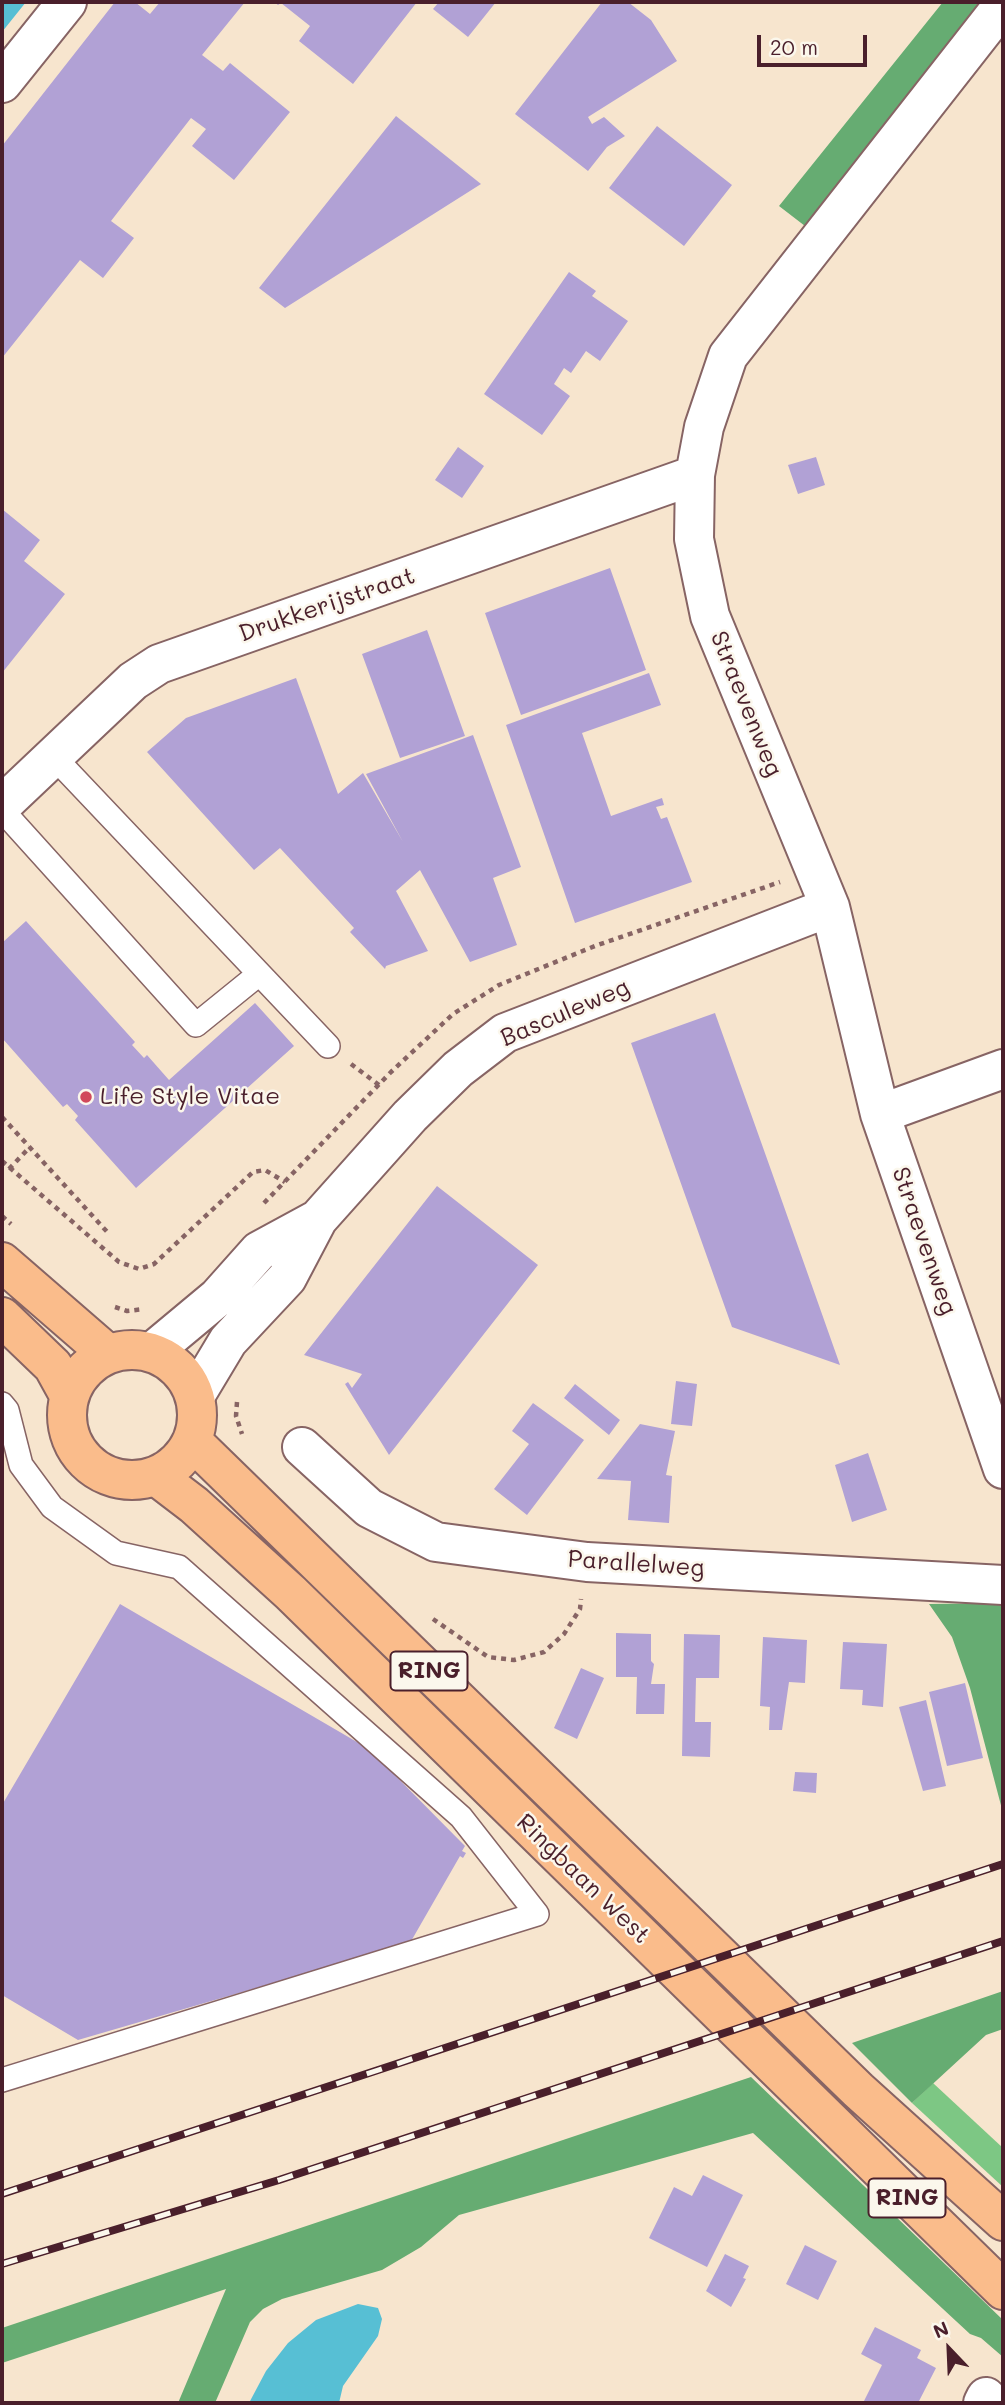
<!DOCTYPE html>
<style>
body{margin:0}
#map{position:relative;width:1005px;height:2405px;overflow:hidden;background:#f7e5ce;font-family:Mali,sans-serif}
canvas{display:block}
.frame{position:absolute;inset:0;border:4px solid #4a1f2b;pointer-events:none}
.north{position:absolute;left:914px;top:2314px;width:70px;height:70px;-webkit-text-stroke:5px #fbf7ec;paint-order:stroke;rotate:337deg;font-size:19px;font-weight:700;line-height:28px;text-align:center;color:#4a1f2b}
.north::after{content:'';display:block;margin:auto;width:24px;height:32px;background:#4a1f2b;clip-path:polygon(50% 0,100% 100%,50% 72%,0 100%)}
.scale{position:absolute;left:757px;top:35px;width:110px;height:32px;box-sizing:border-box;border:4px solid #4a1f2b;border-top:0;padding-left:9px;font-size:21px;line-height:24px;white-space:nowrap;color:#4a1f2b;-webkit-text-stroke:5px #fbf7ec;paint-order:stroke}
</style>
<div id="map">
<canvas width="1005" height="2405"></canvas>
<div class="frame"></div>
<div class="north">N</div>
<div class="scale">20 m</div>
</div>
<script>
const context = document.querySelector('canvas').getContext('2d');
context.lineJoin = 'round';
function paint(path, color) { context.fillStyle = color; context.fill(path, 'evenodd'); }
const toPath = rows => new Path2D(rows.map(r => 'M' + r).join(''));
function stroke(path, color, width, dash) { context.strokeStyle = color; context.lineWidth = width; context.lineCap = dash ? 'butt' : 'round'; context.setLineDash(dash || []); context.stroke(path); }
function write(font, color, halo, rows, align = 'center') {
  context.font = font + ' Mali,sans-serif'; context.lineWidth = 5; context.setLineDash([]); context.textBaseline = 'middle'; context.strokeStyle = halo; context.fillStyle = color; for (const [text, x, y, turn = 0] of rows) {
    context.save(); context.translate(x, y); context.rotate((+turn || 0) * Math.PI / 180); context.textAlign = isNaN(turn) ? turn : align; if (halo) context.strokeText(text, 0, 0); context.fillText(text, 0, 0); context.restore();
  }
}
paint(toPath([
 [933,2083,1003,2148,1003,2187,912,2103]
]), '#7dc784');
paint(toPath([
 [943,2,985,2,805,226,779,206],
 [1003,1603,1003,1813,970,1688,952,1637,929,1604],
 [1003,1991,1003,2029,986,2035,912,2103,852,2043],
 [751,2077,1003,2320,1003,2357,981,2338,970,2334,753,2133,459,2215,421,2247,382,2270,282,2299,263,2309,250,2322,215,2403,178,2403,226,2289,2,2363,2,2328]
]), '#66ac72');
paint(toPath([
 [2,2,26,2,2,32],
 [358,2304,378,2308,382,2319,378,2336,343,2386,339,2403,249,2403,266,2371,288,2343,316,2320]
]), '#57bfd4');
paint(toPath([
 [115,2,135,2,150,14,160,2,245,2,202,55,223,71,230,63,290,112,234,180,192,146,206,129,191,118,111,221,134,238,103,278,80,260,2,358,2,146],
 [274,2,417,2,353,84,299,41,310,26,281,3,278,5],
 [439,2,496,2,468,37,433,9],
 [602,2,628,2,651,20,677,61,588,117,592,124,604,117,625,136,607,147,588,171,515,114],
 [396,116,481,184,285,308,259,288],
 [657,126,732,185,684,246,609,188],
 [569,272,596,291,592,296,628,321,600,361,586,351,571,373,564,368,554,384,570,396,542,435,484,394],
 [458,447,484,466,462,498,435,480],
 [816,457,825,485,798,494,788,465],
 [2,509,40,540,24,561,65,594,2,673],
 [610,568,646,670,521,715,485,613],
 [427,630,465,736,400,758,362,654],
 [649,673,661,705,582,733,611,816,662,798,664,805,656,807,661,819,667,817,692,882,575,923,506,725],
 [296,678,338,794,363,773,403,842,366,774,473,735,521,867,493,878,517,945,470,962,420,870,396,891,428,951,386,966,385,969,350,932,354,928,280,848,254,870,147,752,186,718],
 [26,921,135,1042,132,1045,144,1058,147,1055,169,1080,255,1003,294,1046,136,1188,75,1120,78,1116,67,1104,63,1107,2,1038,2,943],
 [715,1013,771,1170,840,1365,732,1327,631,1043],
 [437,1186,538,1265,389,1455,345,1384,348,1382,352,1388,362,1374,304,1355],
 [676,1381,697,1384,692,1426,671,1424],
 [575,1384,620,1420,609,1435,564,1398],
 [533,1403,584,1440,527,1515,494,1489,529,1444,512,1431],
 [640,1424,675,1431,666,1475,672,1476,669,1523,628,1520,631,1481,597,1479],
 [868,1453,887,1510,852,1522,835,1465],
 [120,1604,369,1749,465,1846,462,1851,466,1853,463,1858,460,1856,410,1943,78,2040,2,1995,2,1805],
 [616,1633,651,1634,651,1661,654,1664,651,1684,665,1684,664,1714,636,1714,637,1677,616,1677],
 [684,1634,720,1635,719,1678,696,1678,695,1722,711,1722,710,1757,682,1756],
 [763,1637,807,1640,805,1683,789,1682,782,1730,769,1730,770,1707,760,1706],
 [843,1642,887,1644,883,1707,862,1705,863,1690,840,1689],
 [581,1668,604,1678,577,1739,554,1728],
 [965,1683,983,1758,947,1766,929,1692],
 [926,1700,946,1786,923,1791,899,1707],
 [795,1772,817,1773,816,1793,793,1791],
 [703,2175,743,2195,707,2267,649,2238,674,2187,692,2196],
 [805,2245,837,2261,818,2300,786,2284],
 [725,2254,749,2266,743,2278,746,2279,731,2307,706,2291],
 [875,2327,921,2350,917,2358,936,2368,918,2403,863,2403,882,2365,861,2354]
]), '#b1a1d5');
const service = toPath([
 [53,756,328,1046],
 [2,810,196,1025,259,974],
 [2,1404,7,1410,21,1465,52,1507,116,1553,179,1567,461,1817,537,1914,2,2080]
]);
const minor = toPath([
 [1003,5,728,356,704,427,695,475,694,539,710,616,830,907,880,1114,1003,1469],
 [2,83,67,2],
 [2,805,133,681,159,664,695,475],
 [880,1114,1003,1069],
 [152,1352,218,1297,259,1251,318,1219],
 [195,1396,228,1341,287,1278,318,1219,410,1116,458,1069,505,1033,830,907],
 [302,1447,369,1508,436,1542,587,1562,1003,1585],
 [983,2403,986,2397]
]);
const primary = toPath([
 [2,1262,108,1354],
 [2,1317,53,1366,69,1395],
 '67 1415a65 65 0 1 1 130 0a65 65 0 1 1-130 0Z',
 [192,1441,858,2090,1003,2221],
 [156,1476,194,1505,291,1593,1003,2290]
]);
stroke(service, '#876464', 26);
stroke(minor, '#876464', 42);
stroke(primary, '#876464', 42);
stroke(toPath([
 [351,1064,379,1085],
 [2,1117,110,1235],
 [2,1161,119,1262,139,1269,154,1264,253,1172,265,1170,285,1182],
 [9,1169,30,1147],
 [264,1203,391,1072,453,1014,499,985,595,946,780,882],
 [2,1216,11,1224],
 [115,1307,127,1311,144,1309],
 [237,1402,236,1416,242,1434],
 [433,1619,488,1657,514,1660,544,1652,564,1634,580,1609,581,1599]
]), '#876464', 4.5, [5, 5]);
stroke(service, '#fff', 23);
stroke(minor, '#fff', 38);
stroke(primary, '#fabc8b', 38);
const rail = toPath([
 [2,2194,1003,1864],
 [2,2264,279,2180,1003,1941]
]);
stroke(rail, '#4a1f2b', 8);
stroke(rail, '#fbf7ec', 5, [16]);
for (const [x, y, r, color] of [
 [86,1097,7,"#d1495b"]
]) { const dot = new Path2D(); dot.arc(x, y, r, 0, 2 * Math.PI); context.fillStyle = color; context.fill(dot); stroke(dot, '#fbf7ec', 2.5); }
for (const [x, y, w] of [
 [429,1671,77],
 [907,2198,77]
]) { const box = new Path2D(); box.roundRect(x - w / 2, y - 19.5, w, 39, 5); context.fillStyle = '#fbf7ec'; context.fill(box); stroke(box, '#4a1f2b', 2); }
write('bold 23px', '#4a1f2b', null, [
 ["RING",429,1671],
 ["RING",907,2198]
]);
write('24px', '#4a1f2b', '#fbf7ec', [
 ["Drukkerijstraat",327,605,-19],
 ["Straevenweg",746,704,68],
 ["Basculeweg",565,1013,-23],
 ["Straevenweg",924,1241,71],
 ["Parallelweg",636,1564,4],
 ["Ringbaan West",583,1879,44]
]);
write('24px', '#4a1f2b', '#fbf7ec', [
 ["Life Style Vitae",100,1097]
], 'left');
</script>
